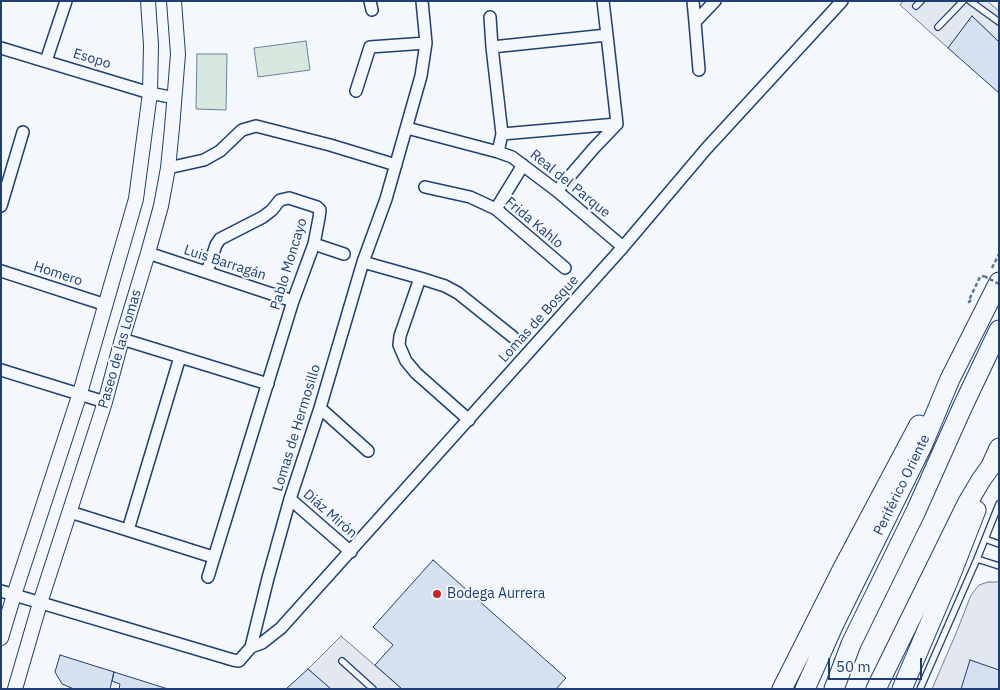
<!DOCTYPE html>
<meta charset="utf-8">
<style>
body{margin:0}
#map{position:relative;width:1000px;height:690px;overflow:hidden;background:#f4f7fb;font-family:"IBM Plex Sans",sans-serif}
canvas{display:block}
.frame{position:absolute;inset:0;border:2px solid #1d3f73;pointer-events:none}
.scale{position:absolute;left:828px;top:658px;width:94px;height:22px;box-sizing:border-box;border:2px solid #1d3f73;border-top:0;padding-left:6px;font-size:15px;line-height:18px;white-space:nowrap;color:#1d3f73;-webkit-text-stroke:4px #f4f7fb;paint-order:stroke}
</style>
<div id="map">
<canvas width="1000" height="690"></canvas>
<div class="frame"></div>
<div class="scale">50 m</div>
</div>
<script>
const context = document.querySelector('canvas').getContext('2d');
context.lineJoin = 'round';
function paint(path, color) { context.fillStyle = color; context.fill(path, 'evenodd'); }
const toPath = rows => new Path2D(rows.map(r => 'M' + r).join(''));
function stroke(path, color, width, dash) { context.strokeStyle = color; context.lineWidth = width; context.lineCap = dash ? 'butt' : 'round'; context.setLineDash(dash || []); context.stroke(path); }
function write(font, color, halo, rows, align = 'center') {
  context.font = font + ' "IBM Plex Sans",sans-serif'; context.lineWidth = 4; context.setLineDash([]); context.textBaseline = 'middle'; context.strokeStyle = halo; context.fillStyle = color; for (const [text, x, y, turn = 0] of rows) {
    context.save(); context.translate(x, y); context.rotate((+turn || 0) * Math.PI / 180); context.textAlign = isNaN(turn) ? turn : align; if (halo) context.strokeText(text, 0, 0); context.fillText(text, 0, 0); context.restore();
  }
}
const green = toPath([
 [306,41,310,70,258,77,254,48,306,41],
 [197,54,227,54,226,110,196,109,197,54]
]);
paint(green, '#d7e8df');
stroke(green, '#687fa3', 1);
const parking = toPath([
 [903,1,987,1,999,11,999,42,972,16,948,48,900,5,903,1],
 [988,582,999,582,999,689,932,689,957,631,971,595,979,585,988,582],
 [341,636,402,689,331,689,308,669,341,636]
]);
paint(parking, '#e3e8f0');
stroke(parking, '#687fa3', 1);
const building = toPath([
 [972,16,999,42,999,93,948,48,972,16],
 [433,560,566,678,556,689,402,689,375,665,393,645,373,627,433,560],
 [60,655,114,672,110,689,74,689,62,684,55,672,60,655],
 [970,660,999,670,999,689,961,689,970,660],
 [308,669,331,689,286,689,308,669],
 [114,672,168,689,119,689,120,684,112,681,114,672]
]);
paint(building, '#d5e0f0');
stroke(building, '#1d3f73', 1);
const service = toPath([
 [970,1,999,22],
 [916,6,921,1],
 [938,27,963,1],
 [985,539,999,544],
 [977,559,999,566],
 [342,661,373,689],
 [920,689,977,559,999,504]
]);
const minor = toPath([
 [370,1,372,10],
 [603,1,607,35],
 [693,1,695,22,715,1],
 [490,17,492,47],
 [695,22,699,70],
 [1,48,150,93,175,98],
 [46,61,66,1],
 [356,91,370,47,426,43],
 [407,128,498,152,512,157,557,191,623,247],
 [498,152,502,134,492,47,607,35,617,124,502,134],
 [168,168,204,160,220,151,242,130,256,126,330,145,396,165],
 [425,187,470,197,496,209,565,268],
 [557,191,594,148,617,124],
 [1,206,23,132],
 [496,209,523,165],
 [314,244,344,254],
 [148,253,293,301],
 [363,262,420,278,445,286,458,293,513,337],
 [1,271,106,305],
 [207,272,216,245,220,239,263,217,272,210,280,200,289,198,317,207,320,210,319,218,314,244,293,301,208,577],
 [420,278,400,336,399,345,402,352,406,361,416,373,469,420],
 [122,339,268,384],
 [1,370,105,402],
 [320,408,368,451],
 [290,499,351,552],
 [70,512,213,557],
 [128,530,180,357],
 [1,591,233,660,239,661,251,647,268,578,290,499,320,408,363,262,386,199,421,76,426,43,422,1],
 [251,647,262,643,281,628,623,247,706,149,842,1]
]);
const tertiary = toPath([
 [1,638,14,595,80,393,136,199,150,93,151,45,148,1],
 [15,689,40,603,105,402,122,339,148,253,161,206,168,168,172,128,178,54,174,1]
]);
const trunk = toPath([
 [782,689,843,568,919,425],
 [805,689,834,624,922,446,950,379,999,282],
 [834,689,851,644,916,511,962,408,999,330],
 [876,689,968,502,981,480,991,466,999,448],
 [902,689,951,574,976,510]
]);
stroke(service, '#1d3f73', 8);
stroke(minor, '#1d3f73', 14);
stroke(tertiary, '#1d3f73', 16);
stroke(trunk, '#1d3f73', 21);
stroke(toPath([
 [992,268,999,254],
 [971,300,969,302,969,300,980,277,984,276]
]), '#5e769c', 2.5, [4, 2.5]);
stroke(service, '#f4f7fb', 5.5);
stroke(minor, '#f4f7fb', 11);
stroke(tertiary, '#f4f7fb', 14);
stroke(trunk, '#f4f7fb', 19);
stroke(toPath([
 [984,276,999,284]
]), '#5e769c', 2.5, [4, 2.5]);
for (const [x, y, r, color] of [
 [437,594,5,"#c62828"]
]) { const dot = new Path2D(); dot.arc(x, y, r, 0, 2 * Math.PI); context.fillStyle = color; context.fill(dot); stroke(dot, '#f4f7fb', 2); }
write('14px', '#1d3f73', '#f4f7fb', [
 ["Esopo",92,59,17],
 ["Real del Parque",570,184,39],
 ["Frida Kahlo",534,223,40],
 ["Luis Barragán",225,263,18],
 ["Pablo Moncayo",289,264,-73],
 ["Homero",58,274,18],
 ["Lomas de Bosque",539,319,-48],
 ["Paseo de las Lomas",120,349,-74],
 ["Lomas de Hermosillo",297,428,-73],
 ["Periférico Oriente",902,485,-64],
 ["Diáz Mirón",330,514,41]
]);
write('14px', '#1d3f73', '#f4f7fb', [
 ["Bodega Aurrera",447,594]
], 'left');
</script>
